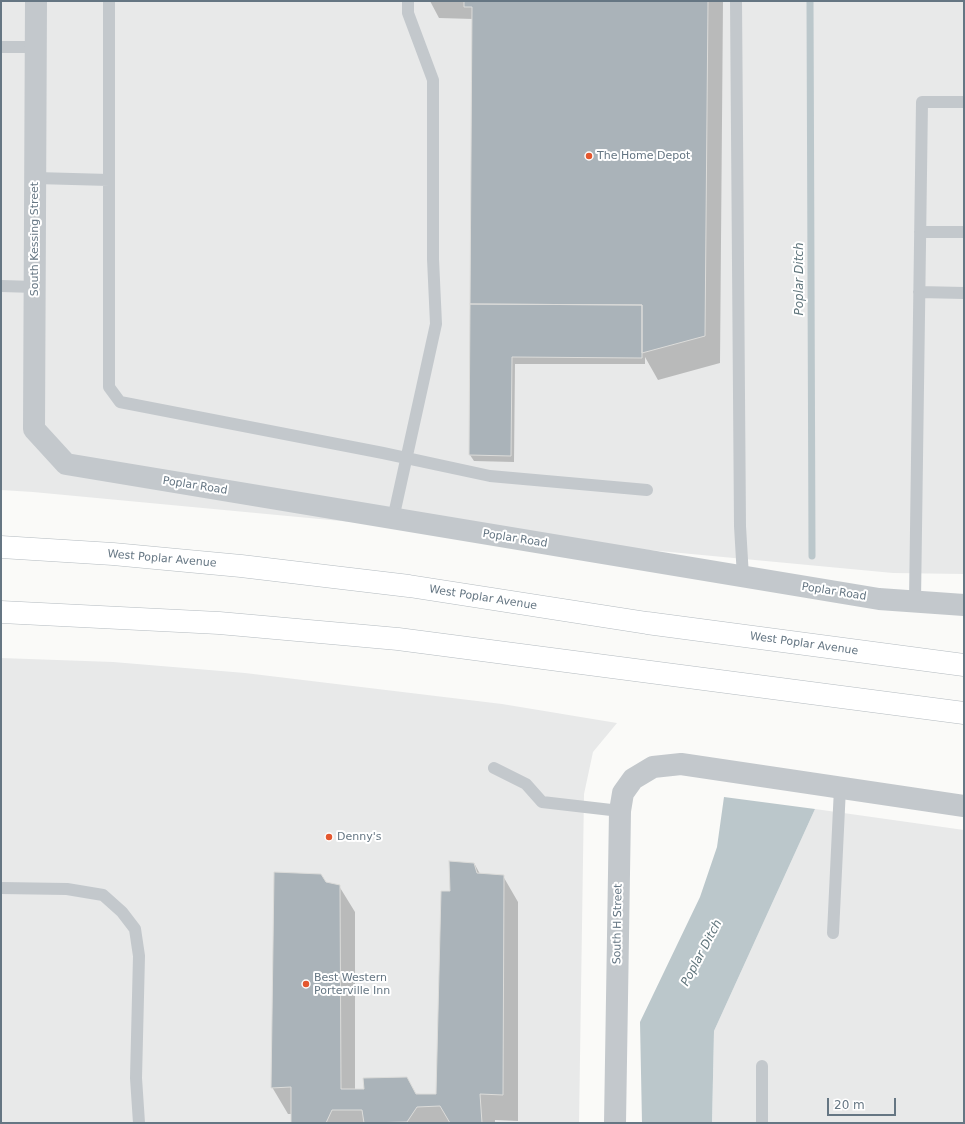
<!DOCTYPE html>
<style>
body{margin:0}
#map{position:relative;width:965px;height:1124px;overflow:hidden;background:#fafaf8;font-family:"DejaVu Sans",sans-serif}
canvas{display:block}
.frame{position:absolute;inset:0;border:2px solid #657683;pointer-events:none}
.scale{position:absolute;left:827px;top:1098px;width:69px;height:18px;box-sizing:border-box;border:2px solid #657683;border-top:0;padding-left:5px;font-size:12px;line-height:14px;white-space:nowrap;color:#657683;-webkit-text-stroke:3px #fff;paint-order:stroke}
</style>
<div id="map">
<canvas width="965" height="1124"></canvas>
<div class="frame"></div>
<div class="scale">20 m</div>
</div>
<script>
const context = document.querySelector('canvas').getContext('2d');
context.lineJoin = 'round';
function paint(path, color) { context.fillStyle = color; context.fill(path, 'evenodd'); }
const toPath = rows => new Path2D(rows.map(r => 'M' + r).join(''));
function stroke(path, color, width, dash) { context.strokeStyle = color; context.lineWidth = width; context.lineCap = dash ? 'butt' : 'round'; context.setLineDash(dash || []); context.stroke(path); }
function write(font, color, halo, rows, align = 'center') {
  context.font = font + ' "DejaVu Sans",sans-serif'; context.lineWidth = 4; context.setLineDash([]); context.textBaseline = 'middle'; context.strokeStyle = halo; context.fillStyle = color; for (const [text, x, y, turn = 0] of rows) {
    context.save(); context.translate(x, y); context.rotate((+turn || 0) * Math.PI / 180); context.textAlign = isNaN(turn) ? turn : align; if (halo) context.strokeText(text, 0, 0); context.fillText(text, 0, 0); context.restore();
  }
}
paint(toPath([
 [1,1,964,1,964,574,893,573,33,492,1,490],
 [1,658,113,662,245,673,502,704,617,723,593,752,584,794,579,1123,1,1123],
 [815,809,964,830,964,1123,712,1123,714,1031]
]), '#e8e9e9');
paint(toPath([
 [724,797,815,809,714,1031,712,1123,642,1123,640,1022,700,897,717,847]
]), '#bbc7cb');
paint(toPath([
 [430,1,723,1,720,363,658,380,645,357,645,364,515,364,514,462,474,461,470,455,473,19,439,18],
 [474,863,480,874,503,876,518,902,518,1121,495,1120,495,1123,292,1123,292,1114,288,1114,272,1087,326,883,339,886,355,912,355,1090,437,1095,451,892]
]), '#0003');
stroke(toPath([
 [810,1,812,556]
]), '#bbc7cb', 7);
const building = toPath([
 [464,1,708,1,705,336,642,353,642,305,470,304,472,7,464,7,464,1],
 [470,304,642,305,642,358,512,357,511,456,469,455,470,304],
 [449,861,474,863,477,873,504,875,503,1095,480,1094,482,1123,450,1123,440,1106,417,1107,407,1122,364,1123,362,1110,332,1110,326,1123,291,1123,291,1087,271,1088,274,872,321,874,326,882,340,885,341,1089,364,1089,363,1078,407,1077,416,1094,436,1094,441,891,450,891,449,861]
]);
paint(building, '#aab3b9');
stroke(building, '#dcdcda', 1);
const secondary = toPath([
 [1,547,113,554,241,566,409,586,647,623,964,665],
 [1,612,219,623,398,639,964,713]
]);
stroke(secondary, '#b3babf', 23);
stroke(toPath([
 [109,1,109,387,120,402,383,453,490,476,647,490],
 [736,1,740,526,743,577],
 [1,47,36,47],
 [36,178,109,180],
 [920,232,964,232],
 [1,286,35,287],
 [919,292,964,293],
 [393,519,436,324,433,259,433,80,408,13,408,1],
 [915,601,922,102,964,102],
 [494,768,526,784,542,802,620,811],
 [1,888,67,889,103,895,122,912,135,929,139,956,136,1078,139,1123],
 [833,933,840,788],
 [762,1123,762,1066]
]), '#c3c8cc', 12);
stroke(toPath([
 [36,1,34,429,66,464,879,599,964,605],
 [615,1123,620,811,623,793,633,779,653,767,681,764,964,806]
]), '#c3c8cc', 22);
stroke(secondary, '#fff', 22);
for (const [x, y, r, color] of [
 [589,156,4,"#e4572e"],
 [329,837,4,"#e4572e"],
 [306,984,4,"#e4572e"]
]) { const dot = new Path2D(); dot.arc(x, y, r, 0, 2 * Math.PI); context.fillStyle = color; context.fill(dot); stroke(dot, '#fff', 1.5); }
write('11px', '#657683', '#fff', [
 ["The Home Depot",597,156],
 ["Denny's",337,837],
 ["Best Western",314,978],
 ["Porterville Inn",314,991]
], 'left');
write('11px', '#657683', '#fff', [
 ["South Kessing Street",35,239,-90],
 ["Poplar Road",195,486,9],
 ["Poplar Road",515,539,9],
 ["West Poplar Avenue",162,559,5],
 ["Poplar Road",834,592,9],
 ["West Poplar Avenue",483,598,9],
 ["West Poplar Avenue",804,644,8],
 ["South H Street",618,924,-89]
]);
write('italic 12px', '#60757c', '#fff', [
 ["Poplar Ditch",800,279,-90],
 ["Poplar Ditch",702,953,-62]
]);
</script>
